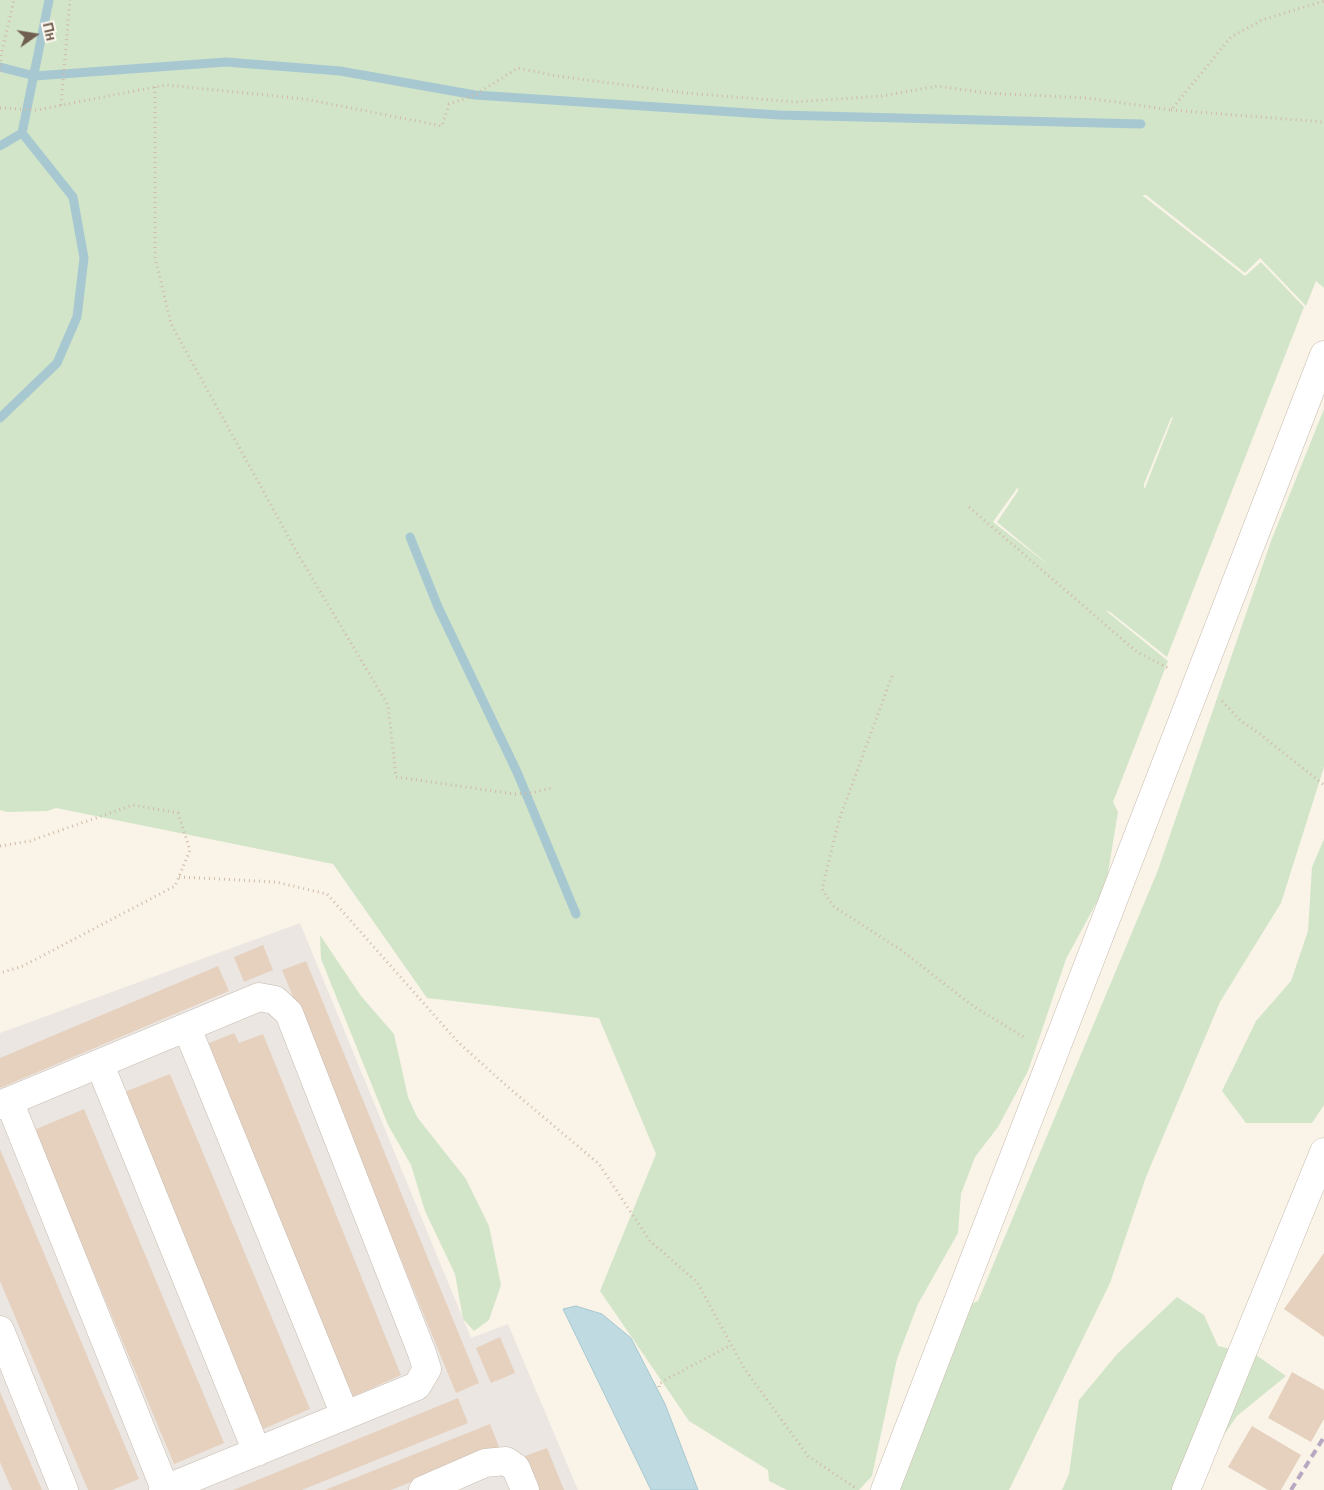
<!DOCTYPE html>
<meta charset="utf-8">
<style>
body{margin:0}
#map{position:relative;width:1324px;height:1490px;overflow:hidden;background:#faf4e8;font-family:Barlow,sans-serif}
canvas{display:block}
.north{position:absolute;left:10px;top:10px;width:50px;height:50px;-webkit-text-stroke:4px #fdf8ee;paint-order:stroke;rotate:77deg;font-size:14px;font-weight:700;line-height:20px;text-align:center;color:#705e50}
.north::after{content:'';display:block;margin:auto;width:18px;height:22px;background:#705e50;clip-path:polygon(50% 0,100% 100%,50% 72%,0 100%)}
</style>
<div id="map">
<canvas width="1324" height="1490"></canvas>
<div class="north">Пн</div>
</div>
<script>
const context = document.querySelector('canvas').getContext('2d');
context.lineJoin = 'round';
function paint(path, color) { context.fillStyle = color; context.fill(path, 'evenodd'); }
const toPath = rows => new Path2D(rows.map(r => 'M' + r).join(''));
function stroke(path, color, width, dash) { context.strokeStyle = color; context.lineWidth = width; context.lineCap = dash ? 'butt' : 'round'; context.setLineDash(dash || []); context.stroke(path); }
paint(toPath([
 [300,923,471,1338,508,1324,578,1490,0,1490,0,1033]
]), '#ebe6e1');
paint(toPath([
 [0,0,1324,0,1324,288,1316,281,1306,306,1260,258,1245,273,1146,195,1142,195,1245,276,1261,262,1304,307,1167,657,1110,612,1105,610,1168,661,1113,802,1118,812,1106,885,1066,959,1028,1071,998,1127,975,1157,961,1194,958,1233,918,1304,897,1359,872,1476,859,1490,787,1490,769,1481,768,1470,689,1421,600,1291,656,1154,599,1018,427,998,333,864,56,808,47,811,7,812,0,810],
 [1173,417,1145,488,1144,488,1144,484,1171,418],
 [1018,487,1018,491,997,522,1050,566,993,522],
 [1324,409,1324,767,1281,903,1220,1002,1146,1177,1110,1283,1009,1490,900,1490,967,1306,978,1301,1158,870,1271,541],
 [1324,839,1324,1105,1312,1123,1246,1123,1222,1091,1256,1021,1291,981,1308,931,1312,867],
 [320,935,361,996,394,1034,408,1097,417,1117,466,1179,489,1226,501,1285,489,1320,474,1331,463,1319,455,1274,425,1211,411,1165,388,1125,321,959],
 [1177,1297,1204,1315,1218,1346,1256,1355,1286,1376,1237,1416,1192,1481,1190,1490,1062,1490,1069,1474,1079,1400,1118,1353]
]), '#d2e5c9');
const water = toPath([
 [576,1306,602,1314,631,1338,665,1404,698,1490,651,1490,563,1309,576,1306]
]);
paint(water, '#bfdae1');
stroke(water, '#a7c8d1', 1);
stroke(toPath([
 [0,67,35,76,226,62,340,71,475,95,779,115,1141,124],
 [0,146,22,133,49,0],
 [0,418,57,363,77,317,84,258,73,197,22,133],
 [410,537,438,607,517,772,576,914]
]), '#a7c8d1', 9);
paint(toPath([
 [263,945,273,970,244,982,234,957],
 [306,961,479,1383,456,1393,282,970],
 [218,966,229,991,0,1088,0,1058],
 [234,1033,239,1043,263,1034,401,1375,350,1398,207,1044],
 [170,1074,310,1409,263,1429,122,1093],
 [84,1109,224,1443,174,1464,34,1130],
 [0,1149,139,1479,112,1490,88,1490,0,1281],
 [1324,1253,1324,1337,1284,1309],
 [500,1337,515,1373,491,1383,476,1348],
 [1292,1372,1324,1390,1324,1419,1311,1442,1268,1418],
 [0,1392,42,1490,12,1490,0,1462],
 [458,1398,468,1423,302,1490,233,1490],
 [490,1424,499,1447,391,1490,325,1490],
 [1252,1426,1301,1455,1281,1490,1268,1490,1228,1467],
 [547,1448,564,1490,539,1490,525,1456]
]), '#e6d1bf');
const minor = toPath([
 [187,1028,345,1415],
 [100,1065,257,1452],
 [9,1101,165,1489],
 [0,1105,259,997,275,1000,289,1013,422,1353,427,1369,417,1386,163,1490],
 [0,1330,64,1490],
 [423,1490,485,1463,506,1461,516,1468,525,1490],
 [885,1490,1324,355],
 [1186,1490,1324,1152]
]);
stroke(minor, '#c7bbae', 29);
stroke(toPath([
 [0,71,1,55,14,0],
 [155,87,155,257,171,324,299,556,388,705,396,777,515,794,531,793,552,788],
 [61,105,70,0],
 [0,108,37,110,165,85,305,99,442,126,449,104,475,95,518,68,557,76,686,93,796,102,882,96,938,86,987,93,1088,98,1171,110,1231,37,1262,20,1324,1],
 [1171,110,1324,122],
 [969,507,1137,652,1170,669],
 [892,676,839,820,822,889,833,906,901,950,973,1006,1027,1039],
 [1222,701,1241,721,1260,734,1324,785],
 [0,846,30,841,133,805,178,813,190,850,175,886,23,966,0,973],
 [179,877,276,882,327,894,458,1042,509,1088,599,1164,650,1241,697,1282,744,1368,808,1456,857,1489],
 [659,1387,659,1384,667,1379,731,1345]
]), '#d0baa7', 3, [1, 4]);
stroke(minor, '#fff', 28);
stroke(toPath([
 [1291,1490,1324,1437]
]), '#b8a8c2', 4, [8, 5]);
</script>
